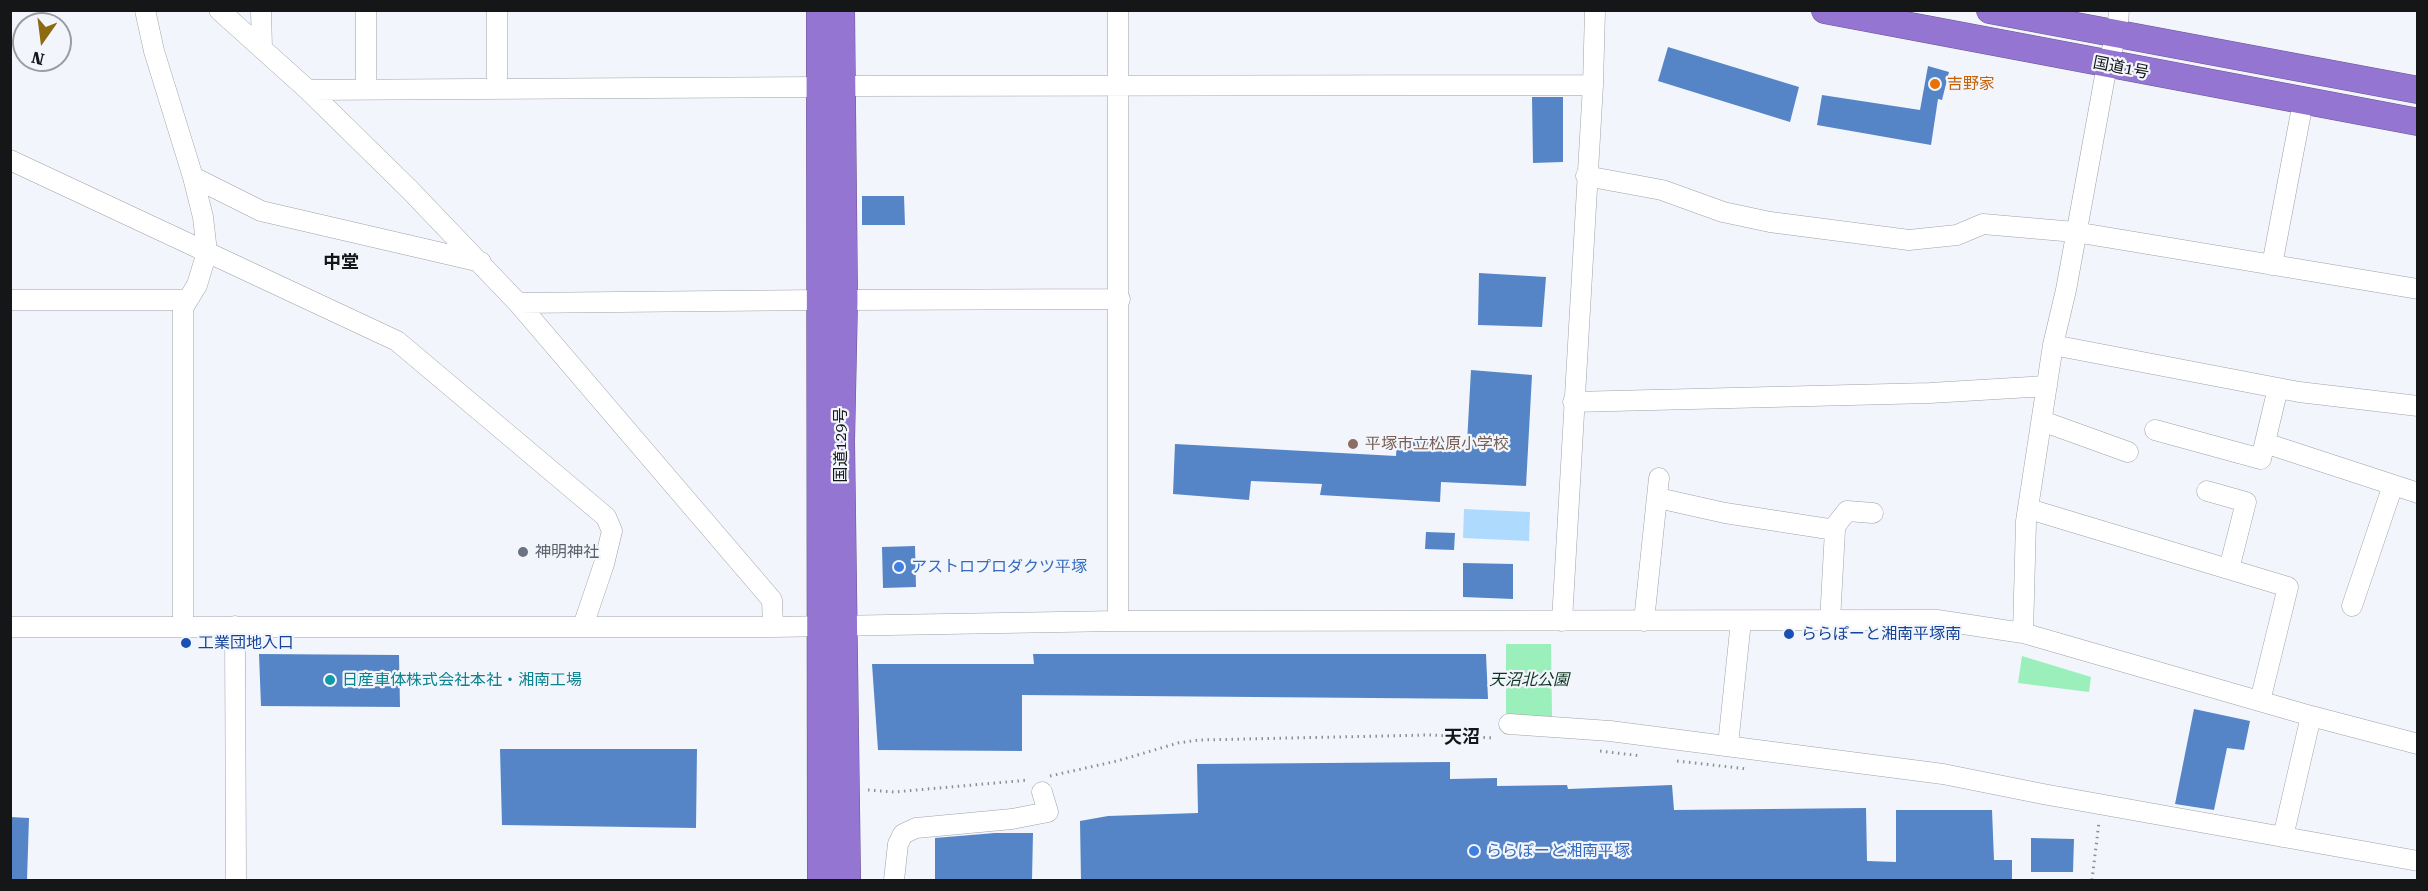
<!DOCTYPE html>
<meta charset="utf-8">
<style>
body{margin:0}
#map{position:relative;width:2428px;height:891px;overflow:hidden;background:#f2f6fc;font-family:"Roboto Serif",serif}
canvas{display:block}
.frame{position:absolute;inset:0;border:12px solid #151618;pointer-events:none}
.north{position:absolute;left:12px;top:12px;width:60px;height:60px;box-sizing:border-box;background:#f2f6fc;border:2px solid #9a9ca1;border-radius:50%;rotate:194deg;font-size:16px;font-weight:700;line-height:24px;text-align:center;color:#151618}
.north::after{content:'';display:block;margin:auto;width:21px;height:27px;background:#8f690f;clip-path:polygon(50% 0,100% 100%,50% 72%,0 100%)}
</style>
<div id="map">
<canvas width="2428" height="891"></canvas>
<div class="frame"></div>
<div class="north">N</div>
</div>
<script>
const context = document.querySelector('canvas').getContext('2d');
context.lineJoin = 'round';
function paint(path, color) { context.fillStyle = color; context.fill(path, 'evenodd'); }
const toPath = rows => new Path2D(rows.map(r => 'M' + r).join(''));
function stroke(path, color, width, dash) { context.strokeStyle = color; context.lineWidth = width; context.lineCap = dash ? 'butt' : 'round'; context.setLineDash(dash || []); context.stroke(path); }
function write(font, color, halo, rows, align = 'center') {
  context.font = font + ' "Roboto Serif","Noto Sans JP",serif'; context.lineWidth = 4.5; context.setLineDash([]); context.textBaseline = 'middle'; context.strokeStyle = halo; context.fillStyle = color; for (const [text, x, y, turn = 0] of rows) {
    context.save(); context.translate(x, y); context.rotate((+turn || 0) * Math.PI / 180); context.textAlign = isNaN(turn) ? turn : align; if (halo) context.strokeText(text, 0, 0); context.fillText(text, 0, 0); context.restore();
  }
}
paint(toPath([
 [1506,644,1551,644,1552,717,1506,717],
 [2022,656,2091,677,2089,692,2018,683]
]), '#9befba');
paint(toPath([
 [1464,509,1530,512,1529,541,1463,538]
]), '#aedafd');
paint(toPath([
 [1668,47,1799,87,1790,122,1658,81],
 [1928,66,1949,72,1942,100,1938,99,1931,145,1817,125,1822,95,1920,110],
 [1532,97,1563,97,1563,162,1533,163],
 [862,196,904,196,905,225,862,225],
 [1479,273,1546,277,1542,327,1478,325],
 [1471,370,1532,375,1526,486,1441,482,1440,502,1320,495,1322,484,1251,481,1249,500,1173,494,1175,444,1396,456,1397,437,1467,443],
 [1426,532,1455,533,1454,550,1425,549],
 [915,546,916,587,883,588,882,547],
 [1463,563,1513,564,1513,599,1463,597],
 [259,654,399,655,400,707,261,706],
 [1033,654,1486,654,1488,699,1022,695,1022,751,878,750,872,664,1034,664],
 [2194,709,2250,721,2244,750,2227,748,2214,810,2175,804],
 [500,749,697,749,696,828,502,825],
 [1450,762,1450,779,1497,778,1497,786,1567,785,1568,789,1672,785,1674,810,1866,808,1867,861,1896,862,1896,810,1992,810,1994,860,2012,860,2012,880,1081,880,1080,821,1108,816,1198,813,1197,764],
 [10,817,29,818,27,880,10,880],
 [995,833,1033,833,1032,880,935,880,935,838],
 [2031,838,2074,839,2073,872,2031,872]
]), '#5585c6');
const minor = toPath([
 [145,10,154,51,193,177,203,217,207,252,197,285,183,308,183,627],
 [219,10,308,90,409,189,518,303,772,600,773,627],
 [261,10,262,49],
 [366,10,366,89],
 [497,10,497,88],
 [842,86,1593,85],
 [308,90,820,87],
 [10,160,397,341,606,517,612,531,604,564,583,626],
 [1586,176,1662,190,1723,212,1770,222,1909,240,1957,235,1983,224,2075,232,2418,289],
 [193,177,261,211,481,262],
 [2272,265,2303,102],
 [10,300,188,300],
 [844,300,1120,299],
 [518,303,819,300],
 [2053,345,2299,392,2418,406],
 [1573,402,1930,393,2047,386],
 [2042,421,2128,452],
 [2155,430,2261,459,2278,388],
 [2265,443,2418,493],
 [2207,491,2246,502,2229,569],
 [1658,498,1725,513,1835,530,1830,621],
 [2029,509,2288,587,2260,701],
 [1832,530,1847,511,1873,513],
 [2352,606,2393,485],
 [1118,621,1118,10],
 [1562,621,1593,85,1595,10],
 [1644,621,1659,478],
 [235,626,236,880],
 [10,627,773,627,1118,621,1937,620,2023,633,2311,716,2418,744],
 [2023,633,2026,521,2053,345,2066,290,2107,65,2117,34,2119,10],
 [1509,724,1610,731,1943,774,2043,794,2418,861],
 [1728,745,1741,621],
 [2283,837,2311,716],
 [894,880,898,844,903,834,916,828,1012,819,1048,812,1042,792]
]);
const highway = toPath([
 [820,10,821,880],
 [841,10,844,300,841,441,847,880],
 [1825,10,2418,122],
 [1990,10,2418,90]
]);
stroke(minor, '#9ea2a7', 21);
stroke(highway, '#685491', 28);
stroke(toPath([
 [1600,751,1641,756],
 [1677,761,1748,769],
 [1050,776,1117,761,1178,743,1199,740,1429,735,1495,738],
 [868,790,894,792,1029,780],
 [2092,880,2099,822]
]), '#8d8f94', 3, [1.5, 4.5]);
stroke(minor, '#fff', 20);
stroke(highway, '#9575d2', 27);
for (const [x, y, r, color] of [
 [1935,84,6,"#e8710a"],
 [1353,444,6,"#8d6e63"],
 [523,552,6,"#6b7280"],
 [899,567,6,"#3f7fe0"],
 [1789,634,6,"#1a4fb4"],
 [186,643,6,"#1a4fb4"],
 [330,680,6,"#0f9aa8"],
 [1474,851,6,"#3f7fe0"]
]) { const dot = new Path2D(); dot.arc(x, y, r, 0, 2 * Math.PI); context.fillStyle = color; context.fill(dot); stroke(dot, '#f2f6fc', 2); }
write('16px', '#151618', '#f2f6fc', [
 ["国道1号",2121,68,11],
 ["国道129号",841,445,-90]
]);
write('16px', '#c56008', '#f2f6fc', [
 ["吉野家",1947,84]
], 'left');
write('16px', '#785e54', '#f2f6fc', [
 ["平塚市立松原小学校",1365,444]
], 'left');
write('16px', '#5b616d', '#f2f6fc', [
 ["神明神社",535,552]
], 'left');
write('16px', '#366cbe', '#f2f6fc', [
 ["アストロプロダクツ平塚",911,567],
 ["ららぽーと湘南平塚",1486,851]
], 'left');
write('16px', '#164399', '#f2f6fc', [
 ["ららぽーと湘南平塚南",1801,634],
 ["工業団地入口",198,643]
], 'left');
write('16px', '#0d838f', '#f2f6fc', [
 ["日産車体株式会社本社・湘南工場",342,680]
], 'left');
write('italic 16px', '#0e331e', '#f2f6fc', [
 ["天沼北公園",1529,680]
]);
write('bold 18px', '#151618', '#f2f6fc', [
 ["中堂",341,263],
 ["天沼",1462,738]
]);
</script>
